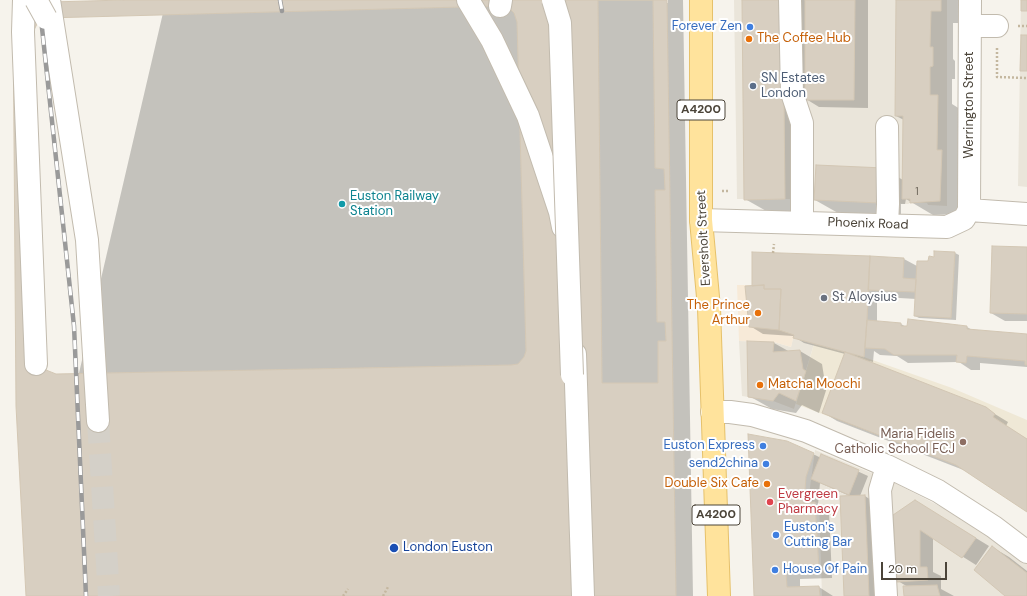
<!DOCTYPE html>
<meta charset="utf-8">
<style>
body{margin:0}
#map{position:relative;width:1027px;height:596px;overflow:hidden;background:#f6f3ec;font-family:"DM Sans",sans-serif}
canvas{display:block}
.scale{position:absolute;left:881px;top:562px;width:66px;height:18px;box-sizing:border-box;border:2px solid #4b4439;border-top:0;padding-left:5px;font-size:12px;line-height:14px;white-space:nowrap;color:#4b4439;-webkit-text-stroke:3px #fff;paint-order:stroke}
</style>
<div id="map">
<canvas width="1027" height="596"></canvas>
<div class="scale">20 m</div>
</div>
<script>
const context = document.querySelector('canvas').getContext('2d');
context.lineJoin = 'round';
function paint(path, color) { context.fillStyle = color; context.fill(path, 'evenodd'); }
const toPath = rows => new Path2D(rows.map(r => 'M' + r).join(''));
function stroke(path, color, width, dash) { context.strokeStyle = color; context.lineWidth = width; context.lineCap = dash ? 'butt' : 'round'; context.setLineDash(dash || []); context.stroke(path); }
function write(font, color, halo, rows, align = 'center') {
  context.font = font + ' "DM Sans",sans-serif'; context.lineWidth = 4; context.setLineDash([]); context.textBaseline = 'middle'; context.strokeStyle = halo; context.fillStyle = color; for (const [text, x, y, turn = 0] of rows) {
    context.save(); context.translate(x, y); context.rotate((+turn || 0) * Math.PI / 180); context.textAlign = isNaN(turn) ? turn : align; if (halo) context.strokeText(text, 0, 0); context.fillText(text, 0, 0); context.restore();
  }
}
paint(toPath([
 [734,0,947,0,947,206,928,205,927,203,910,203,908,204,785,199,737,199],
 [1021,0,1027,0,1027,187,1018,186],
 [793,338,814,344,794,409,773,401,742,396,739,341,774,342,791,347],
 [815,450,891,481,1007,541,1027,558,1027,596,822,596,819,503,808,502]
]), '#eae5da');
paint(toPath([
 [737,285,764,285,794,335,791,347,774,342,739,341]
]), '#f7ead8');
paint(toPath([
 [814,344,864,357,952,388,1027,420,1027,512,956,465,796,404]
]), '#efe8d6');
paint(toPath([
 [166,0,666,0,666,3,668,3,668,0,683,0,693,596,27,596],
 [743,0,868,0,868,108,819,107,806,99,807,212,768,212,745,199],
 [897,0,963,0,963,23,953,23,953,59,955,61,955,79,952,79,952,104,960,109,962,214,933,215,906,199,905,204,901,204,901,216,838,213,815,200,884,169,903,180,904,120,896,116],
 [1027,248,1027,321,1005,321,991,313],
 [955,253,959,255,956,320,919,318,915,316,916,299,883,297,877,294,877,322,901,324,908,328,967,327,974,331,1027,335,1027,367,980,363,980,370,971,370,959,362,908,363,897,356,880,355,874,351,873,362,868,361,867,362,985,408,1008,422,1006,426,1027,439,1027,511,966,471,837,421,824,413,845,354,804,343,793,336,763,334,750,326,753,286,904,259,917,266,935,258],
 [774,343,790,352,800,351,822,364,825,383,828,384,819,413,802,405,796,413,772,409,749,396],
 [813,454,821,458,822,455,868,476,860,496,865,496,874,502,878,596,845,596,852,497,820,483,818,505,829,511,832,578,800,579,800,587,819,587,833,596,755,596],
 [928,509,989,546,976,565,933,538,933,572,941,576,941,589,954,596,905,596,908,587,898,581],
 [992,547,1009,557,1027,571,1027,596,1006,596]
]), '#0003');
const building = toPath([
 [124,0,667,0,676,596,26,596,16,406,13,3,124,0],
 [598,0,653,0,655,168,664,169,665,190,655,190,657,322,665,322,666,341,658,341,658,383,602,383,598,0],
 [742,0,783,0,785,199,744,200,742,0],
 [805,0,855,0,854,100,805,100,805,0],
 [896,0,941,0,941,11,931,11,930,47,933,47,933,66,930,67,930,95,938,95,937,150,942,150,940,201,910,203,910,199,902,199,903,116,895,116,896,0],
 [1021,0,1027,0,1027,11,1021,11,1021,0],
 [500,6,509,8,514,13,517,22,526,351,524,357,518,364,511,365,56,374,46,370,44,361,33,32,39,20,46,18,500,6],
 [1021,35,1027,35,1027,71,1020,71,1021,35],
 [816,165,884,168,879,203,814,200,816,165],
 [992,246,1027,247,1027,314,990,313,992,246],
 [934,251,955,252,951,318,914,316,917,261,928,261,929,256,934,257,934,251],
 [752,252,870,256,867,320,864,357,793,338,794,335,779,330,781,289,764,289,764,285,752,286,752,252],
 [870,256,904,258,903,278,916,279,915,292,868,290,870,256],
 [764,285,764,289,781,289,779,330,749,327,745,286,764,285],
 [908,319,967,326,967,329,1027,334,1027,365,1025,365,1025,361,967,356,966,363,956,362,957,355,894,355,885,349,865,348,867,320,901,323,901,326,907,326,908,319],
 [747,341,774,342,773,352,800,350,803,369,806,371,796,401,779,393,773,401,748,397,747,341],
 [845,352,986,407,995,414,993,417,1027,439,1027,512,956,465,822,413,845,352],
 [748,434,787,441,814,453,806,477,804,503,815,502,819,570,786,571,787,587,819,586,820,596,754,596,748,434],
 [821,454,859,470,849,495,811,479,821,454],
 [865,495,869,596,844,596,840,496,865,495],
 [915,500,976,538,962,558,920,530,920,567,927,567,928,580,897,582,893,515,915,500],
 [992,546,1027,573,1027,596,1005,596,974,570,992,546],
 [937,585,940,596,904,596,903,586,937,585]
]);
paint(building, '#d8cfc1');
stroke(building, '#d3c7b4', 1);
stroke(toPath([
 [98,421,109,596]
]), '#d4d0c8', 22, [22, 11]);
const minor = toPath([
 [24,0,23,32,36,364],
 [49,0,87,240,98,421],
 [468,0,492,40,528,116,560,212,563,227],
 [790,0,792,93,802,123,802,223],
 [500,6,501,0],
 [970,26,997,26],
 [969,210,1027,214],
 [701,220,947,227,964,219,969,210,970,0],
 [887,225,888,204,887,127],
 [575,354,583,596],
 [712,412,730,412,752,415,806,431,887,466,938,491,994,527,1027,552],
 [886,596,880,490,887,466]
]);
const major = toPath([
 [701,0,701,220,709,308,719,596]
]);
stroke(minor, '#c2bbae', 24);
stroke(major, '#e6c16a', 24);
stroke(toPath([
 [1018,26,1027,26],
 [997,48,997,77,1027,78],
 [722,191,729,191],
 [773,253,774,244],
 [343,596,348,589],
 [383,596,388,587]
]), '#c4b79f', 2.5, [2, 2]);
stroke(minor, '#fff', 22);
stroke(major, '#ffe39c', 22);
const rail = toPath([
 [39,0,74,326,86,596],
 [280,0,282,11]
]);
stroke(rail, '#9a9a9a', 4.5);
stroke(rail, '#fff', 3, [9]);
const minorBridge = toPath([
 [36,0,46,18],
 [553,0,560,23,572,375]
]);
stroke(minorBridge, '#c2bbae', 24, []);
stroke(minorBridge, '#fff', 22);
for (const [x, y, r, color] of [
 [750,27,4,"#3f7fe0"],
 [749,39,4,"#e8710a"],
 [753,86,4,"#5c6f8a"],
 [342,204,4,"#0f9aa8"],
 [824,298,4,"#6b7280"],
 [758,313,4,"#e8710a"],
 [760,385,4,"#e8710a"],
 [963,442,4,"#8d6e63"],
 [763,446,4,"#3f7fe0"],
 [766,464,4,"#3f7fe0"],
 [767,484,4,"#e8710a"],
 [770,502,4,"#e0444e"],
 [776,535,4,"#3f7fe0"],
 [394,548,5,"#1a4fb4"],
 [775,570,4,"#3f7fe0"]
]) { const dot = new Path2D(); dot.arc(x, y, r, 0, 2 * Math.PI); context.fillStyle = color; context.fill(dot); stroke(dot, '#fff', 1.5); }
write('11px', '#6e675b', null, [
 ["1",917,192]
]);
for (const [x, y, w] of [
 [701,110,48],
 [716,515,48]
]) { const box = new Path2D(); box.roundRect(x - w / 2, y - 10, w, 20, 3); context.fillStyle = '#fff'; context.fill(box); stroke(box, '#4b4439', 1); }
write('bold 12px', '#4b4439', null, [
 ["A4200",701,110],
 ["A4200",716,515]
]);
write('13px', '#366cbe', '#fff', [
 ["Forever Zen",742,27],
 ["Euston Express",755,446],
 ["send2china",758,464],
 ["Eustonʼs",784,528,"left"],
 ["Cutting Bar",784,543,"left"],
 ["House Of Pain",783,570,"left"]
], 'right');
write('13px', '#c56008', '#fff', [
 ["The Coffee Hub",757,39],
 ["The Prince",750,306,"right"],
 ["Arthur",750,321,"right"],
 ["Matcha Moochi",768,385],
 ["Double Six Cafe",759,484,"right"]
], 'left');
write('13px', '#4e5e75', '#fff', [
 ["SN Estates",761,79],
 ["London",761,94]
], 'left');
write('13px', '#4b4439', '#fff', [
 ["Werrington Street",970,105,-90],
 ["Phoenix Road",868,224,2],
 ["Eversholt Street",704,238,-93]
]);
write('13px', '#0d838f', '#fff', [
 ["Euston Railway",350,197],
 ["Station",350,212]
], 'left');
write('13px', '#5b616d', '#fff', [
 ["St Aloysius",832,298]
], 'left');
write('13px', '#785e54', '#fff', [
 ["Maria Fidelis",955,435],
 ["Catholic School FCJ",955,450]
], 'right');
write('13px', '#be3a42', '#fff', [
 ["Evergreen",778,495],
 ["Pharmacy",778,510]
], 'left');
write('13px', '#164399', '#fff', [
 ["London Euston",403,548]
], 'left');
</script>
